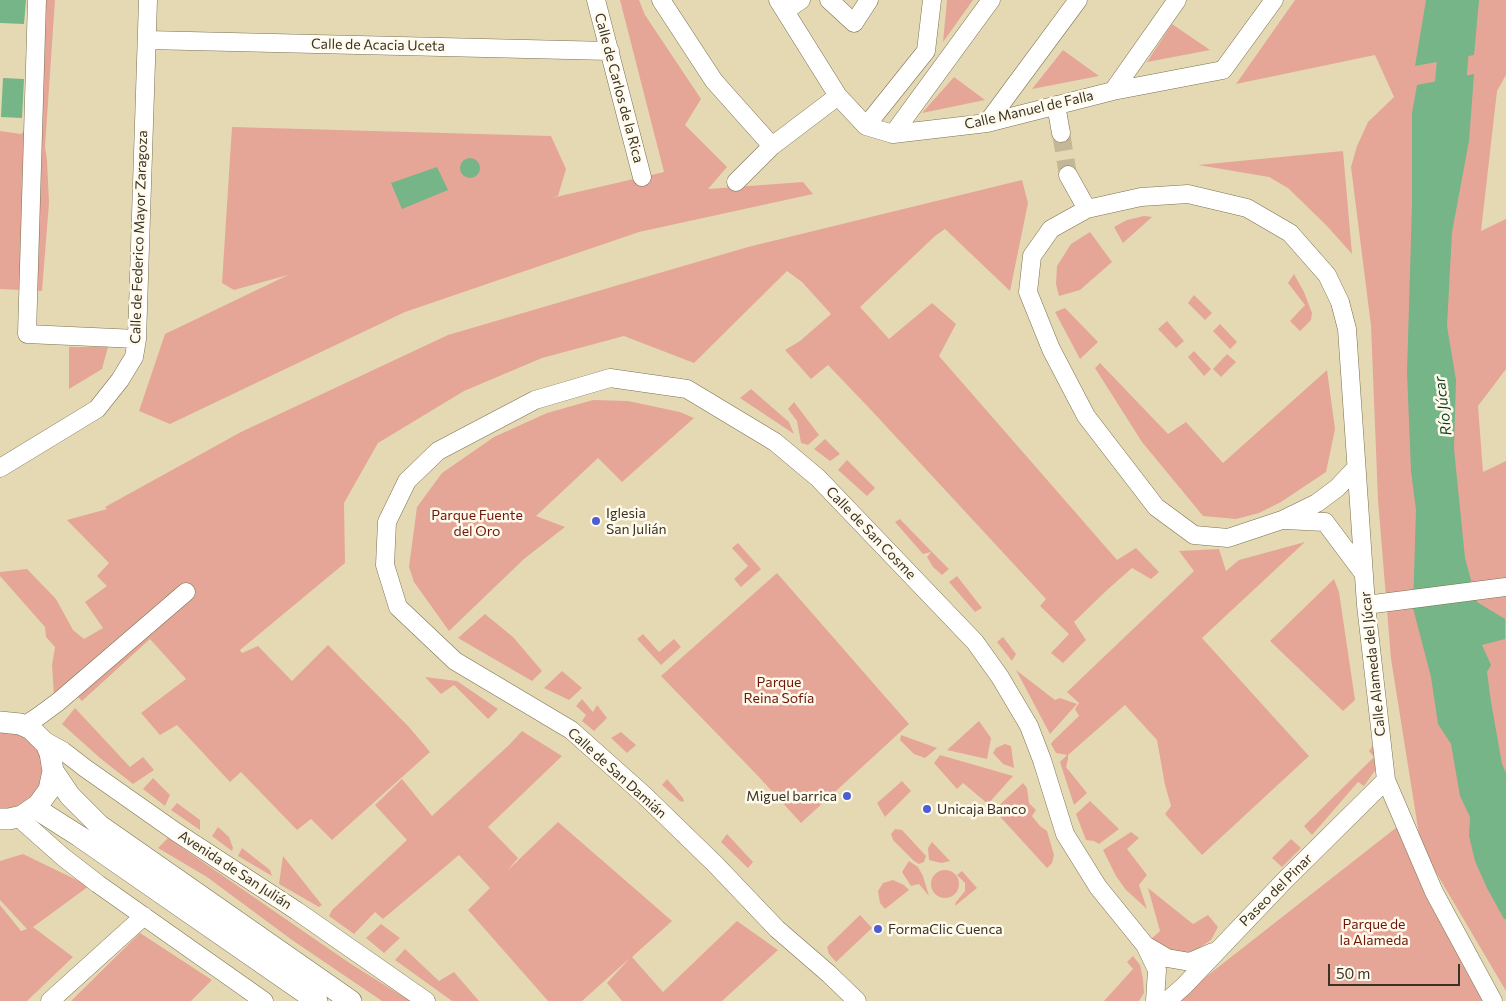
<!DOCTYPE html>
<meta charset="utf-8">
<style>
body{margin:0}
#map{position:relative;width:1506px;height:1001px;overflow:hidden;background:#e5d9b4;font-family:Commissioner,sans-serif}
canvas{display:block}
.scale{position:absolute;left:1328px;top:964px;width:132px;height:22px;box-sizing:border-box;border:2px solid #383325;border-top:0;padding-left:6px;font-size:15px;line-height:18px;white-space:nowrap;color:#383325;-webkit-text-stroke:4px #fffaec;paint-order:stroke}
</style>
<div id="map">
<canvas width="1506" height="1001"></canvas>
<div class="scale">50 m</div>
</div>
<script>
const context = document.querySelector('canvas').getContext('2d');
context.lineJoin = 'round';
function paint(path, color) { context.fillStyle = color; context.fill(path, 'evenodd'); }
const toPath = rows => new Path2D(rows.map(r => 'M' + r).join(''));
function stroke(path, color, width, dash) { context.strokeStyle = color; context.lineWidth = width; context.lineCap = dash ? 'butt' : 'round'; context.setLineDash(dash || []); context.stroke(path); }
function write(font, color, halo, rows, align = 'center') {
  context.font = font + ' Commissioner,sans-serif'; context.lineWidth = 5; context.setLineDash([]); context.textBaseline = 'middle'; context.strokeStyle = halo; context.fillStyle = color; for (const [text, x, y, turn = 0] of rows) {
    context.save(); context.translate(x, y); context.rotate((+turn || 0) * Math.PI / 180); context.textAlign = isNaN(turn) ? turn : align; if (halo) context.strokeText(text, 0, 0); context.fillText(text, 0, 0); context.restore();
  }
}
paint(toPath([
 [36,0,55,0,45,147,47,160,49,203,42,291,0,289,0,131,21,134,26,129],
 [620,0,639,0,645,15,701,99,685,125,727,167,708,189,803,182,813,194,639,232,405,312,170,424,139,411,165,334,288,275,234,290,222,283,232,127,551,136,566,169,558,196,547,199,664,172],
 [947,0,973,0,943,42],
 [1295,0,1506,0,1506,75,1497,91,1481,231,1506,219,1506,369,1478,406,1483,472,1506,461,1506,991,1421,847,1391,659,1378,500,1371,326,1351,167,1357,146,1368,122,1394,97,1375,55,1236,84],
 [1172,24,1210,50,1147,62],
 [1063,50,1099,76,1032,89],
 [954,77,985,100,922,113],
 [1343,151,1352,254,1327,226,1288,188,1269,177,1198,165],
 [1022,180,1028,203,1010,291,945,229,935,236,860,307,889,339,932,303,956,324,939,356,1117,560,1136,548,1159,572,1151,579,1132,568,1106,591,1074,622,1086,640,1063,663,1051,653,1069,634,1040,606,1046,599,871,410,828,365,811,379,785,350,800,341,831,314,802,282,787,271,694,363,624,336,542,358,464,391,378,443,344,503,345,563,240,650,242,653,258,646,292,681,328,645,409,727,430,752,332,840,311,819,297,830,241,772,230,782,177,725,160,735,141,713,186,679,150,639,82,701,69,688,54,696,52,665,55,647,46,637,45,627,0,576,0,572,27,569,56,599,73,630,84,639,103,628,85,602,107,586,97,576,109,563,67,520,107,509,105,507,241,432,448,335,748,247],
 [1144,216,1152,217,1123,243,1114,227,1127,220],
 [1090,232,1112,262,1080,290,1059,296,1056,284,1057,266,1071,244],
 [1294,274,1304,292,1312,313,1311,320,1300,331,1290,321,1305,305,1288,283],
 [1194,295,1212,313,1205,320,1188,303],
 [1065,308,1098,342,1080,359,1055,312],
 [1167,321,1184,341,1176,348,1158,329],
 [1220,324,1237,342,1230,349,1213,331],
 [69,347,108,347,102,369,69,389],
 [1194,351,1211,369,1204,376,1188,357],
 [1227,354,1236,362,1221,377,1213,369],
 [1100,363,1168,434,1186,422,1223,463,1327,370,1335,429,1326,472,1281,502,1259,513,1236,519,1203,516,1142,442,1095,368],
 [751,389,789,422,794,434,740,398],
 [593,400,628,401,680,412,694,418,622,482,598,458,536,516,565,527,524,559,449,631,414,582,409,567,417,507,442,473,494,437,547,413],
 [794,402,819,435,808,445,801,443,797,421,788,409],
 [825,439,840,454,830,461,814,449],
 [847,460,875,488,867,496,838,470],
 [900,519,931,551,949,569,942,575,933,567,927,557,931,552,923,554,895,522],
 [1305,542,1202,638,1309,756,1202,855,1165,814,1171,806,1165,785,1157,740,1125,705,1068,755,1068,759,1066,767,1087,793,1074,805,1060,762,1067,755,1056,753,1051,744,1053,741,1079,716,1075,709,1079,703,1067,692,1194,571,1179,551,1219,549,1226,571,1239,560],
 [738,543,761,569,741,587,734,579,748,566,732,548],
 [777,573,909,724,801,823,758,776,661,676],
 [957,576,982,608,975,612,949,582],
 [1334,579,1339,592,1355,700,1343,711,1270,641],
 [485,614,513,637,542,671,532,681,458,638],
 [643,634,659,652,674,639,681,647,661,665,637,639],
 [1003,637,1016,654,1012,661,997,642],
 [1016,670,1055,700,1060,698,1077,704,1050,734],
 [562,671,582,688,569,700,544,688],
 [425,677,457,681,498,709,488,719,454,685,441,694],
 [582,699,593,712,597,705,607,718,594,731,582,721,586,715,576,706],
 [75,708,130,767,143,757,154,770,133,784,100,758,62,724],
 [979,721,991,738,987,759,947,750],
 [0,730,23,734,38,748,45,777,29,803,0,812],
 [522,731,562,756,488,827,518,858,507,871,558,822,672,921,632,957,663,992,737,921,778,950,722,1001,622,1001,607,983,630,958,582,1001,548,1001,468,910,490,888,459,855,383,919,375,912,354,934,329,916,332,910,407,840,375,805,402,779,432,816,509,745],
 [621,732,636,745,627,753,611,738],
 [901,735,912,739,937,748,925,758,914,754,900,740],
 [1375,743,1376,769,1364,786,1358,782,1312,835,1304,826,1374,757,1369,751],
 [1005,744,1011,746,1014,768,1003,764,993,753,996,748],
 [940,755,1013,776,988,804,963,783,957,789,934,763],
 [153,778,170,795,165,806,143,789],
 [667,779,683,798,684,802,680,801,662,785],
 [902,781,911,791,885,817,877,803],
 [1023,783,1027,788,1029,803,1036,810,1032,816,1040,826,1047,831,1054,855,1052,863,1047,868,994,810],
 [1090,801,1119,829,1099,844,1094,841,1086,840,1076,814],
 [177,803,200,820,200,830,171,810],
 [218,827,229,837,233,848,232,851,212,836],
 [1397,827,1484,1001,1175,1001],
 [895,829,902,830,926,856,924,862,919,864,914,861,893,840,891,834],
 [1131,832,1139,838,1127,849,1147,875,1139,885,1147,909,1126,890,1116,876,1103,850],
 [727,834,753,862,748,868,721,842],
 [168,838,351,964,410,1001,382,1001,292,940,207,877,158,848],
 [1291,839,1301,848,1282,867,1272,858],
 [932,842,950,861,941,863,929,860,928,848],
 [242,848,270,870,272,876,238,856],
 [23,854,89,886,33,927,73,957,27,1001,0,1001,0,905,21,931,27,929,0,900,0,861],
 [283,856,322,905,319,907,279,884],
 [909,861,918,867,923,876,929,896,919,884,911,886,902,872],
 '931 884a14 14 0 1 1 28 0a14 14 0 1 1-28 0Z',
 [962,871,977,888,955,906,956,902,965,891,965,883,957,875],
 [893,880,904,885,909,890,885,909,880,903,878,891,883,883],
 [1148,888,1193,924,1208,915,1218,927,1211,940,1196,950,1182,954,1172,953,1150,940,1160,931],
 [860,915,872,928,836,962,829,954,827,947],
 [381,924,400,938,384,953,366,938],
 [140,933,212,980,191,1001,71,1001],
 [405,949,439,981,454,972,479,1001,452,1001,395,960],
 [1133,956,1140,965,1143,979,1144,993,1139,1001,1104,1001,1133,969,1127,962]
]), '#e5a698');
paint(toPath([
 [0,0,26,0,24,24,0,23],
 [1426,0,1479,0,1474,55,1415,66],
 [1474,74,1469,141,1452,232,1447,326,1456,380,1454,449,1465,558,1477,602,1505,619,1505,639,1482,645,1491,665,1487,672,1491,702,1502,764,1506,773,1506,919,1504,919,1487,888,1475,861,1469,836,1470,817,1460,796,1451,744,1438,724,1431,677,1413,608,1416,510,1411,471,1407,372,1412,205,1412,113,1417,85],
 [3,78,24,79,22,118,1,117],
 '460 168a10 10 0 1 1 20 0a10 10 0 1 1-20 0Z',
 [437,167,448,190,402,209,391,183]
]), '#75b587');
stroke(toPath([
 [1447,121,1458,0]
]), '#75b587', 31);
stroke(toPath([
 [1061,133,1068,175]
]), '#c2b897', 18, [18, 9]);
const minor = toPath([
 [37,0,27,334,137,339],
 [596,0,642,177],
 [661,0,714,81,772,146],
 [778,0,838,96,866,126,893,134,987,123,1113,91,1223,70,1274,0],
 [829,0,854,23,869,0],
 [785,11,801,0],
 [147,40,610,51],
 [1113,91,1177,0],
 [1056,105,1061,133],
 [987,123,1078,0],
 [866,126,926,51,932,0],
 [893,134,991,0],
 [1068,175,1087,209],
 [736,182,772,146,838,96],
 [0,468,97,409,120,380,134,357,137,339,148,0],
 [1356,468,1337,488,1317,503,1282,520,1228,538,1194,535,1156,507,1086,416,1051,349,1028,292,1032,256,1051,229,1087,209,1141,197,1188,194,1247,208,1290,233,1327,275,1340,302,1347,329,1366,605,1386,780,1434,892,1493,1001],
 [1285,520,1325,522,1364,574],
 [1366,605,1506,587],
 [24,726,39,716,58,702,186,592],
 [43,740,63,751,85,768,176,832,297,911,426,1001],
 [18,817,63,857,98,884,264,1001],
 [1145,945,1167,958,1190,962,1213,952],
 [50,1001,144,916],
 [857,1001,829,974,777,929,716,865,644,795,571,730,455,661,398,607,385,565,387,522,407,481,438,451,535,400,610,378,687,389,775,442,818,478,975,642,1000,677,1029,726,1042,760,1065,834,1098,887,1145,945,1157,970,1155,1001],
 [1167,1001,1184,986,1285,880,1386,780]
]);
const major = toPath([
 [0,722,20,724,31,729,46,744,50,753,53,771,49,790,38,805,22,816,9,819,0,819],
 [53,771,70,796,99,825,351,1001],
 [35,808,79,836,317,1001]
]);
stroke(minor, '#7b714f', 19);
stroke(major, '#7b714f', 22);
stroke(minor, '#fff', 18);
stroke(major, '#fff', 21);
for (const [x, y, r, color] of [
 [596,521,5,"#4d5ed4"],
 [847,796,5,"#4d5ed4"],
 [927,809,5,"#4d5ed4"],
 [878,929,5,"#4d5ed4"]
]) { const dot = new Path2D(); dot.arc(x, y, r, 0, 2 * Math.PI); context.fillStyle = color; context.fill(dot); stroke(dot, '#fffaec', 2); }
write('14px', '#383325', '#fffaec', [
 ["Calle de Acacia Uceta",378,45,1],
 ["Calle de Carlos de la Rica",619,88,75],
 ["Calle Manuel de Falla",1029,110,-13],
 ["Calle de Federico Mayor Zaragoza",139,237,-88],
 ["Calle de San Cosme",871,533,46],
 ["Calle Alameda del Júcar",1373,664,-96],
 ["Calle de San Damián",617,773,42],
 ["Avenida de San Julián",235,870,33],
 ["Paseo del Pinar",1276,890,-45]
]);
write('14px', '#383325', '#fffaec', [
 ["Iglesia",606,513],
 ["San Julián",606,529],
 ["Miguel barrica",837,796,"right"],
 ["Unicaja Banco",937,809],
 ["FormaClic Cuenca",888,929]
], 'left');
write('14px', '#6e1708', '#fffaec', [
 ["Parque Fuente",477,515],
 ["del Oro",477,531],
 ["Parque",779,682],
 ["Reina Sofía",779,698],
 ["Parque de",1374,924],
 ["la Alameda",1374,940]
]);
write('italic 15px', '#0d3e20', '#fffaec', [
 ["Río Júcar",1443,406,-97]
]);
</script>
